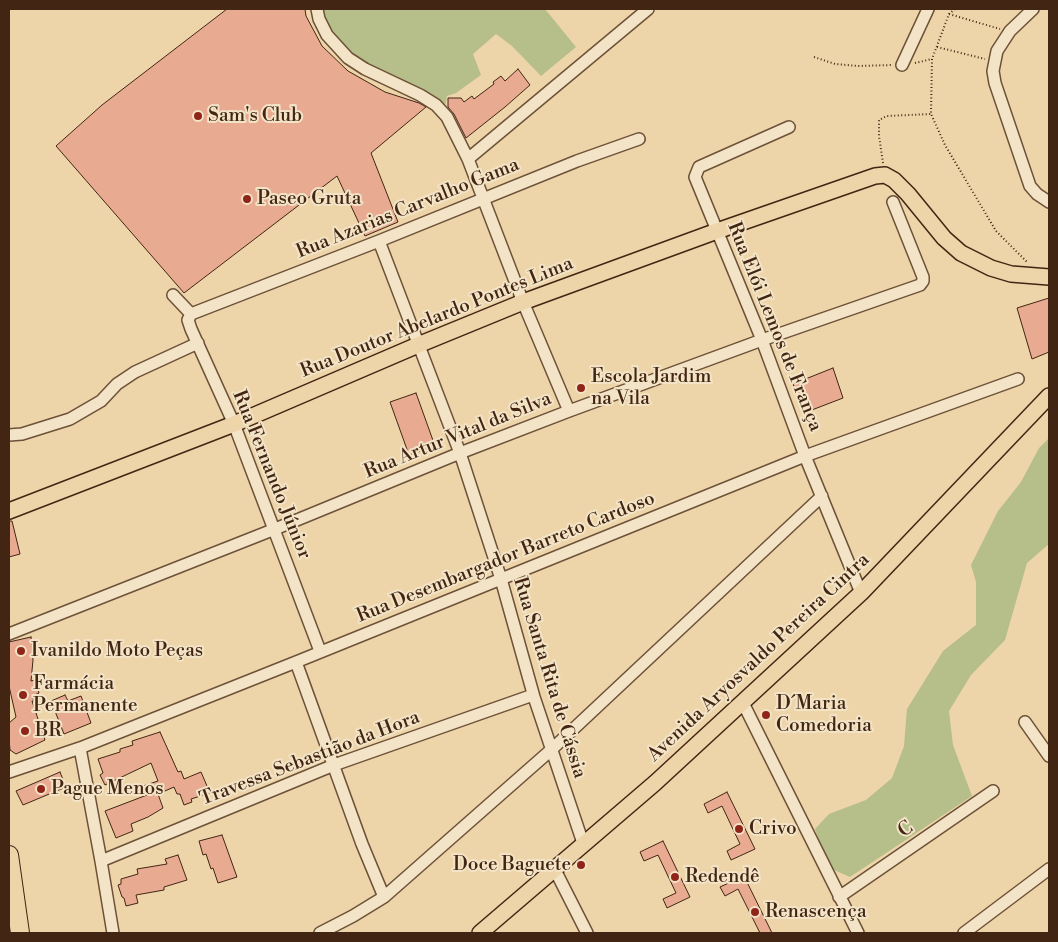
<!DOCTYPE html>
<meta charset="utf-8">
<style>
body{margin:0}
#map{position:relative;width:1058px;height:942px;overflow:hidden;background:#edd5a9;font-family:"Libre Bodoni",serif}
canvas{display:block}
.frame{position:absolute;inset:0;border:10px solid #422513;pointer-events:none}
</style>
<div id="map">
<canvas width="1058" height="942"></canvas>
<div class="frame"></div>
</div>
<script>
const context = document.querySelector('canvas').getContext('2d');
context.lineJoin = 'round';
function paint(path, color) { context.fillStyle = color; context.fill(path, 'evenodd'); }
const toPath = rows => new Path2D(rows.map(r => 'M' + r).join(''));
function stroke(path, color, width, dash) { context.strokeStyle = color; context.lineWidth = width; context.lineCap = dash ? 'butt' : 'round'; context.setLineDash(dash || []); context.stroke(path); }
function write(font, color, halo, rows, align = 'center') {
  context.font = font + ' "Libre Bodoni",serif'; context.lineWidth = 4; context.setLineDash([]); context.textBaseline = 'middle'; context.strokeStyle = halo; context.fillStyle = color; for (const [text, x, y, turn = 0] of rows) {
    context.save(); context.translate(x, y); context.rotate((+turn || 0) * Math.PI / 180); context.textAlign = isNaN(turn) ? turn : align; if (halo) context.strokeText(text, 0, 0); context.fillText(text, 0, 0); context.restore();
  }
}
paint(toPath([
 [322,9,545,9,576,47,541,76,512,46,496,34,473,54,481,75,456,93,447,96,445,107,347,54,326,26],
 [1049,438,1049,544,1027,563,1005,640,971,675,949,711,953,745,972,796,850,877,827,867,815,829,829,814,866,800,892,778,904,746,907,709,943,651,976,625,976,582,971,565,998,511,1021,482,1039,448]
]), '#b6be8a');
const building = toPath([
 [227,9,305,9,306,16,322,46,348,71,385,92,419,103,426,107,371,153,398,222,365,236,337,176,184,293,56,146,102,105,227,9],
 [518,69,530,85,505,107,466,138,454,114,448,107,448,98,461,98,464,102,472,96,474,99,494,84,493,82,501,76,505,81,518,69],
 [1049,298,1049,352,1032,359,1017,308,1049,298],
 [833,368,843,398,804,413,793,384,833,368],
 [416,393,435,446,409,455,390,402,416,393],
 [9,521,12,521,20,554,9,557,9,521],
 [31,637,33,660,31,681,35,680,39,693,32,696,34,701,32,701,45,740,16,754,10,750,9,739,9,723,16,717,9,686,9,642,31,637],
 [65,695,68,701,81,696,91,723,64,734,51,701,65,695],
 [160,732,178,772,181,771,184,779,201,772,210,793,191,799,192,802,184,805,180,794,177,794,174,787,158,794,163,808,148,817,131,824,133,831,116,838,105,811,147,795,143,786,158,781,151,763,105,785,100,775,103,773,98,759,120,752,120,749,133,745,132,741,160,732],
 [60,772,66,787,23,805,16,791,60,772],
 [727,792,755,849,731,860,727,851,740,844,722,806,708,813,704,804,727,792],
 [222,835,237,877,218,883,213,868,211,869,206,854,203,855,199,841,222,835],
 [663,841,690,897,667,908,663,899,676,893,658,855,644,861,640,852,663,841],
 [178,855,187,880,164,887,164,890,136,895,138,903,126,906,124,898,122,897,118,885,121,884,121,879,138,874,137,869,167,864,165,859,178,855],
 [744,876,772,933,760,933,738,889,725,896,720,887,744,876]
]);
paint(building, '#e8ab92');
stroke(building, '#422513', 1);
const minor = toPath([
 [317,9,319,19,327,35,348,58,365,69,420,95,436,105,447,117,468,159,523,302,569,411],
 [1033,9,1010,31,997,51,993,71,995,83,1030,186,1037,194,1049,202],
 [902,65,928,9],
 [789,127,699,167,695,177,762,340,805,456,861,593],
 [468,159,648,9],
 [379,241,460,453,501,579,534,697,583,843],
 [173,295,191,314],
 [191,314,379,241,577,161,639,139],
 [191,314,188,320,191,329,234,424,320,651],
 [9,435,22,434,70,419,101,401,117,384,135,372,198,343],
 [9,634,275,529,460,453,569,411,762,340,920,285,923,281,923,277,893,202],
 [296,662,362,844,384,897],
 [743,703,858,933],
 [1025,722,1049,756],
 [80,748,101,861,113,933],
 [9,772,80,748,296,662,805,456,1018,379],
 [101,861,334,765,533,695],
 [555,870,587,933],
 [839,897,993,791],
 [320,933,353,916,384,897,551,750,822,496],
 [964,933,1049,869]
]);
const major = toPath([
 [9,511,234,424,418,345,523,302,717,231,875,176,885,175,894,180,908,194,944,238,961,253,991,268,1011,274,1049,277],
 [480,933,655,783,861,593,1049,396]
]);
const highway = toPath([
 [9,855,20,933]
]);
stroke(minor, '#6d5138', 14);
stroke(major, '#422513', 18);
stroke(highway, '#422513', 20);
stroke(toPath([
 [955,9,949,14,932,59,931,114,945,145,996,231,1027,262],
 [949,14,1000,29],
 [937,47,985,59],
 [814,57,835,64,858,66,893,65],
 [915,63,932,59],
 [883,163,879,136,879,120,887,116,931,114]
]), '#422513', 2, [1, 2.5]);
stroke(minor, '#f3e4c7', 11);
stroke(major, '#edd5a9', 15);
stroke(highway, '#edd5a9', 18);
for (const [x, y, r, color] of [
 [198,116,5,"#8f2418"],
 [247,199,5,"#8f2418"],
 [581,388,5,"#8f2418"],
 [21,651,5,"#8f2418"],
 [23,695,5,"#8f2418"],
 [766,715,5,"#8f2418"],
 [25,731,5,"#8f2418"],
 [41,789,5,"#8f2418"],
 [739,829,5,"#8f2418"],
 [581,865,5,"#8f2418"],
 [675,877,5,"#8f2418"],
 [755,912,5,"#8f2418"]
]) { const dot = new Path2D(); dot.arc(x, y, r, 0, 2 * Math.PI); context.fillStyle = color; context.fill(dot); stroke(dot, '#f3e4c7', 2); }
write('19px', '#422513', '#f3e4c7', [
 ["Sam's Club",208,116],
 ["Paseo Gruta",257,199],
 ["Escola Jardim",591,377],
 ["na Vila",591,399],
 ["Ivanildo Moto Peças",31,651],
 ["Farmácia",33,684],
 ["Permanente",33,706],
 ["D´Maria",776,704],
 ["Comedoria",776,726],
 ["BR",35,731],
 ["Pague Menos",51,789],
 ["Crivo",749,829],
 ["Doce Baguete",571,865,"right"],
 ["Redendê",685,877],
 ["Renascença",765,912]
], 'left');
write('19px', '#422513', '#f3e4c7', [
 ["Rua Azarias Carvalho Gama",408,209,-22],
 ["Rua Doutor Abelardo Pontes Lima",437,318,-22],
 ["Rua Elói Lemos de França",774,327,68],
 ["Rua Artur Vital da Silva",458,436,-22],
 ["Rua Fernando Júnior",271,475,68],
 ["Rua Desembargador Barreto Cardoso",506,558,-22],
 ["Avenida Aryosvaldo Pereira Cintra",759,658,-43],
 ["Rua Santa Rita de Cássia",549,678,73],
 ["Travessa Sebastião da Hora",310,759,-21],
 ["C",906,830,-35]
]);
</script>
